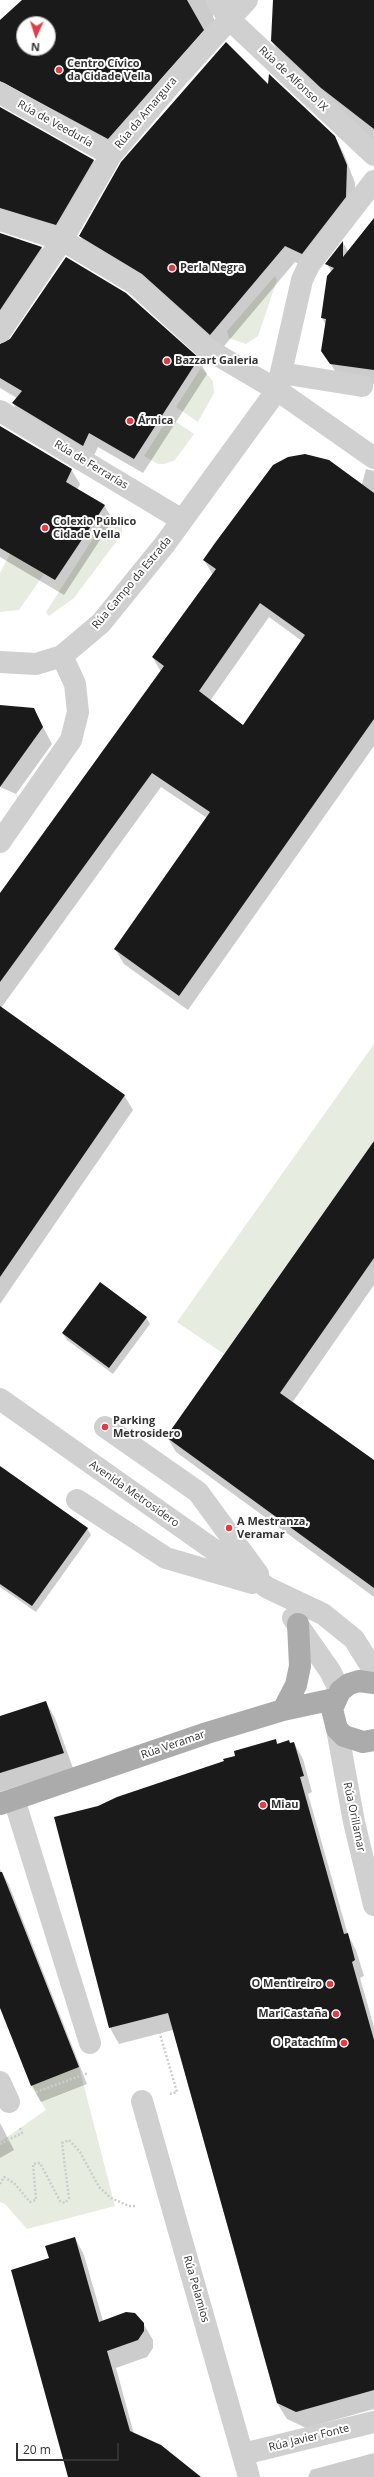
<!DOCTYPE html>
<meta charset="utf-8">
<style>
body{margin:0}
#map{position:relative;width:374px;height:2477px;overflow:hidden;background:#fff;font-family:"Open Sans",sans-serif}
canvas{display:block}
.north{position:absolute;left:16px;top:16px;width:40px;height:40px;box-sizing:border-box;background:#fff;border:1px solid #adadad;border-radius:50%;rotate:183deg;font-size:11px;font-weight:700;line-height:16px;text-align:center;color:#333}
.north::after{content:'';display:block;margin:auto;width:14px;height:18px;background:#e63946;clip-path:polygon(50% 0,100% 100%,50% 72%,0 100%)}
.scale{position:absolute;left:16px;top:2443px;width:103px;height:18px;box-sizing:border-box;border:2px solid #333;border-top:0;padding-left:5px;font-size:12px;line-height:14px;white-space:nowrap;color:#333;-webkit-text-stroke:3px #fff;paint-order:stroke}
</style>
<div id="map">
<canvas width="374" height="2477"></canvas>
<div class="north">N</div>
<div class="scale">20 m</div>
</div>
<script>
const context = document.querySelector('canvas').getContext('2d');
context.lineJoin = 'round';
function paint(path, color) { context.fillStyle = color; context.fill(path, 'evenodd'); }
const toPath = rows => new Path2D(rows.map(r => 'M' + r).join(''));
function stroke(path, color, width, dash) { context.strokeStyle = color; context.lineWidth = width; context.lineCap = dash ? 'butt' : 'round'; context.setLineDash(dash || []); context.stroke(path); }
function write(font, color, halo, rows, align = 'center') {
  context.font = font + ' "Open Sans",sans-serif'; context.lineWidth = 4; context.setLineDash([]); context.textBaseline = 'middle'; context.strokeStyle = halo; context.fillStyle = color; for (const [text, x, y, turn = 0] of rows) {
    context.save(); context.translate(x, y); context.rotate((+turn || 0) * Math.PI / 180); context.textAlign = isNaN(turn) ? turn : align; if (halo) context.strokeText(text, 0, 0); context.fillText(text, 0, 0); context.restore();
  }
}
paint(toPath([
 [275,276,277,280,258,336,246,344,229,338,227,331],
 [201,368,213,381,214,393,198,422,176,407],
 [169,417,194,434,175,460,165,464,158,464,144,456],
 [108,515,122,527,122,534,74,598,49,616,46,612],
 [10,554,44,574,19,610,0,612,0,573],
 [374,1044,374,1141,224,1354,177,1322],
 [79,2067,115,2206,27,2229,5,2204,0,2202,0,2142,46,2110,31,2086]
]), '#e6ecdf');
paint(toPath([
 [24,0,253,0,218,4,213,16,215,23,206,29,214,43,117,154,0,101,0,22],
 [24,24,48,24,48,48,24,48],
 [274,0,374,0,374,142,280,56,272,41],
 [269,86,335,137,344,154,355,183,355,214,312,270,295,262,220,351,90,252,80,236],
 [0,108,93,160,102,176,65,240,0,228],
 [374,220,374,384,340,379,322,350,326,325,322,318,328,275,331,271,327,264,343,243,348,251],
 [0,234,42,248,50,263,0,337],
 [0,345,198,359,207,374,143,473,98,447,92,460,21,418,13,403,17,398,0,388],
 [0,427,71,469,80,484,77,490,104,505,113,520,64,595,0,557],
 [329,461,362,484,366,469,374,471,374,746,188,1010,124,964,115,949,207,818,161,787,1,1008,124,1095,133,1110,0,1304,0,894,161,672,153,658,213,575,204,560],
 [269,617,302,641,243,726,210,701],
 [0,706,33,708,52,744,16,794,0,787],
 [374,1143,374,1285,292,1403,374,1461,374,1597,176,1452,167,1437],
 [146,1317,150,1324,113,1374,67,1340,63,1334],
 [0,1467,87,1528,91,1535,36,1612,0,1587],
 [46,1702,55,1718,73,1768,0,1792,0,1717],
 [275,1740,278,1744,294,1743,303,1759,312,1792,308,1794,348,1935,356,1950,364,1976,360,1978,374,2027,374,2409,306,2428,287,2419,277,2403,173,2030,119,2044,110,2028,99,1807,225,1762],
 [0,1869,9,1885,87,2084,41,2102,32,2085,0,2005],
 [0,2123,14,2150,0,2158],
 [75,2238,84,2255,103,2321,143,2323,153,2340,153,2348,147,2357,116,2368,134,2434,167,2450,193,2477,69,2477,50,2259],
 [374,2453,374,2477,308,2477,311,2470]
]), '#0003');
paint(toPath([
 [22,0,187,0,204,30,108,139,0,81,0,20],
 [24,24,48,24,48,48,24,48],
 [273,0,374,0,374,129,321,88,271,41],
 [226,42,268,84,269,74,335,136,347,165,346,197,302,254,285,246,210,335,142,274,79,236,121,162],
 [0,107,94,160,56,225,0,208],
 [374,218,374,370,330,364,321,351,326,319,321,318,327,276,334,268,325,264,343,241,343,257],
 [0,233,42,247,0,310],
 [66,257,126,293,199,358,134,459,89,433,83,446,12,403,22,391,0,378,0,344,10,339],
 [0,426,72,469,66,482,105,505,55,580,0,548],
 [305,454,329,460,374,493,374,719,179,996,114,949,210,812,152,773,0,982,0,893,164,666,152,657,216,569,203,560,215,543,273,465,288,457],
 [260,603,305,635,243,725,199,691],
 [0,705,34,708,43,727,0,787],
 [0,1006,125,1095,0,1277],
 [374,1141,374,1258,280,1393,374,1460,374,1588,166,1437],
 [100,1282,147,1317,109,1368,62,1333],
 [0,1466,88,1528,32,1606,0,1584],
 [46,1701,64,1753,0,1773,0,1716],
 [276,1739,277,1744,289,1740,290,1743,294,1742,304,1776,300,1777,344,1934,348,1933,355,1960,352,1962,374,2040,374,2390,296,2412,277,2403,168,2013,109,2028,54,1817,98,1806,117,1797,224,1761,223,1759,235,1756,234,1751],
 [0,1872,2,1872,79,2067,31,2086,0,2008],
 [75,2237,99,2322,126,2312,135,2313,144,2323,144,2331,138,2340,107,2351,130,2431,161,2445,201,2477,68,2477,11,2270,49,2258,45,2246]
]), '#1a1a1a');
stroke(toPath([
 [119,2035,157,2024,177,2092,170,2094],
 [36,2092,88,2073],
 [0,2144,22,2133,20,2128],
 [0,2184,4,2177,14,2183,30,2202,36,2200,33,2164,40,2163,60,2201,65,2203,69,2198,62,2143,69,2140,80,2152,99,2187,111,2198,129,2206,135,2206]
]), '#cdcdcd', 2.5, [2, 2]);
stroke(toPath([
 [217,0,229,19,374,155],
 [0,93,111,155],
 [0,220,62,240,134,283,204,347,277,390,374,458],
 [0,332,62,240,111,155,172,83,247,0],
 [281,373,362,386],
 [0,411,182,520],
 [0,662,36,664,62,656,101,623,165,544,277,390,302,280,309,265,374,181],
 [0,842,71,740,78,712,75,684,62,656],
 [0,1399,268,1588,323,1614,354,1639,374,1671],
 [105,1427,198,1492,258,1574],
 [77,1500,166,1558,252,1583],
 [293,1618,330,1671,340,1691],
 [337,1729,354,1822,374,1905],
 [14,1799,90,2043],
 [0,2082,9,2102],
 [142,2101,249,2477],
 [243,2454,374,2422]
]), '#d0d0d0', 22);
stroke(toPath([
 [374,1683,359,1681,349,1684,340,1691,332,1709,337,1729,344,1736,363,1742,374,1740],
 [283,1710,296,1685,300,1666,298,1624],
 [0,1804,207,1733,283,1710,334,1699]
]), '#ababab', 22);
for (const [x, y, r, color] of [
 [59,70,4,"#e63946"],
 [172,268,4,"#e63946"],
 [167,361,4,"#e63946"],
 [130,421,4,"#e63946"],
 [45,528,4,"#e63946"],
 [105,1427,4,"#e63946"],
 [229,1528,4,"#e63946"],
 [263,1805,4,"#e63946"],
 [330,1984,4,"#e63946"],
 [336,2014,4,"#e63946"],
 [344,2043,4,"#e63946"]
]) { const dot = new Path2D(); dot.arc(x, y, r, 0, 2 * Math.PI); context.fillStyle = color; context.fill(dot); stroke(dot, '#fff', 1.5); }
write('bold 11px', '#333', '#fff', [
 ["Centro Cívico",67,64],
 ["da Cidade Vella",67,77],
 ["Perla Negra",180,268],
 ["Bazzart Galeria",175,361],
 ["Árnica",138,421],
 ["Colexio Público",53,522],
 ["Cidade Vella",53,535],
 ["Parking",113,1421],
 ["Metrosidero",113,1434],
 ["A Mestranza,",237,1522],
 ["Veramar",237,1535],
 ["Miau",271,1805],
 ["O Mentireiro",322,1984,"right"],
 ["MariCastaña",328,2014,"right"],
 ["O Patachím",336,2043,"right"]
], 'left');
write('11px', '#333', '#fff', [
 ["Rúa de Alfonso IX",293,79,43],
 ["Rúa da Amargura",146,113,-50],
 ["Rúa de Veeduría",55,124,29],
 ["Rúa de Ferrarías",91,465,31],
 ["Rúa Campo da Estrada",132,583,-50],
 ["Avenida Metrosidero",134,1494,35],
 ["Rúa Veramar",173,1745,-19],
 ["Rúa Orillamar",354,1817,78],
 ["Rúa Pelamios",196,2289,74],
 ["Rúa Javier Fonte",309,2438,-14]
]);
</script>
